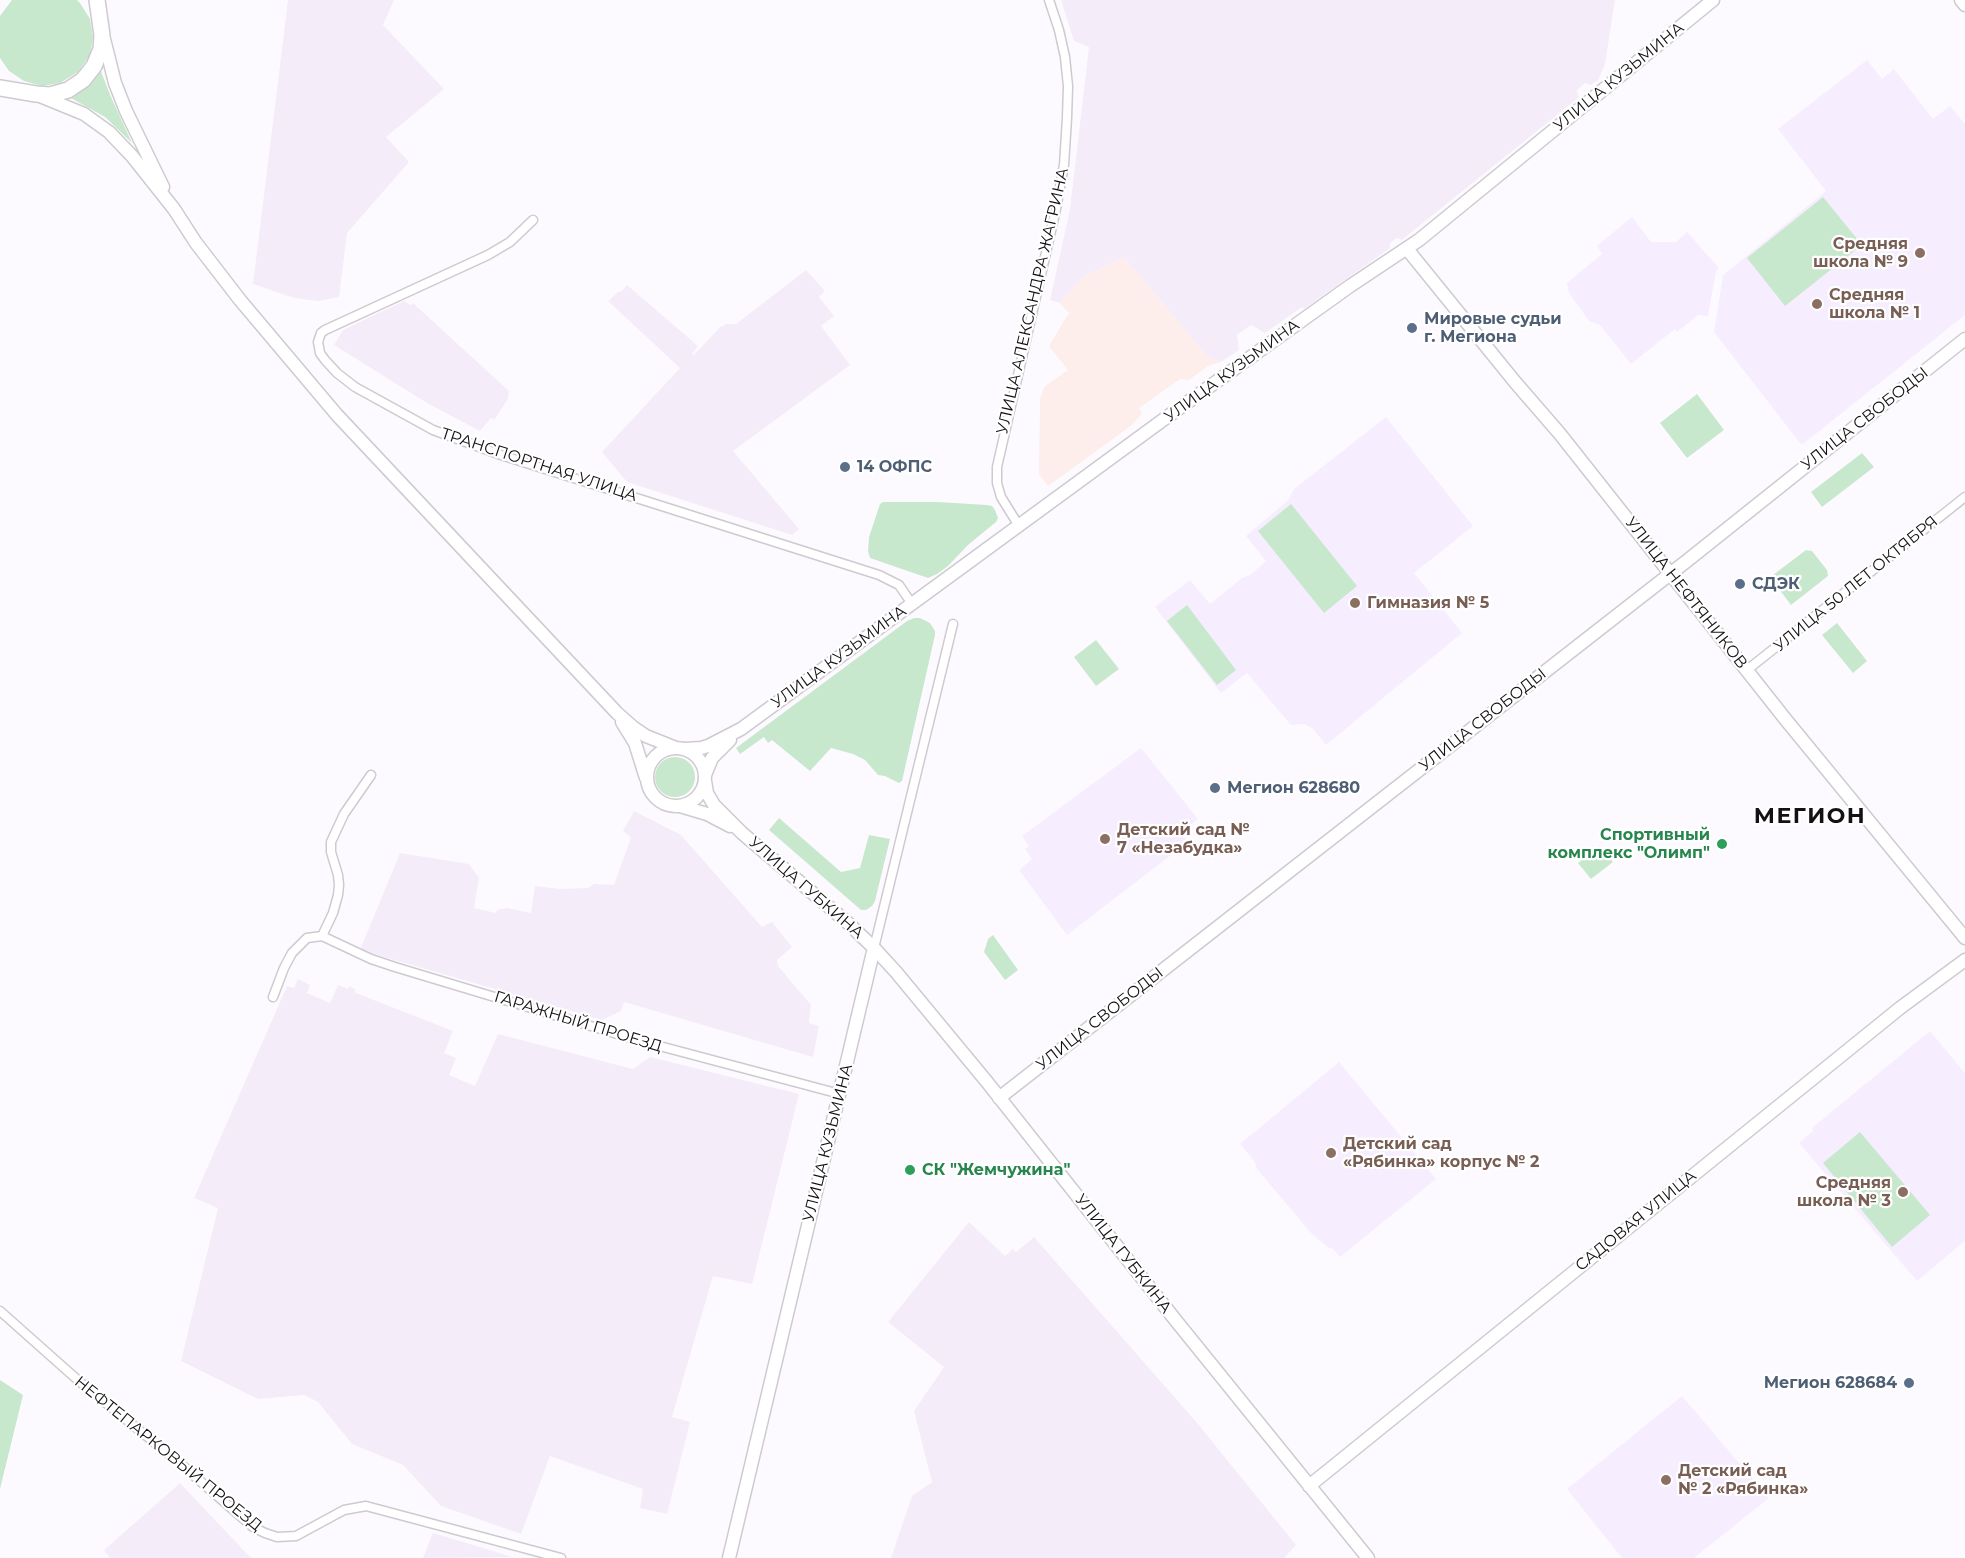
<!DOCTYPE html>
<meta charset="utf-8">
<style>
body{margin:0}
canvas{display:block;background:#fdfaff}
</style>
<canvas width="1965" height="1558"></canvas>
<script>
const context = document.querySelector('canvas').getContext('2d');
context.lineJoin = 'round';
function paint(path, color) { context.fillStyle = color; context.fill(path, 'evenodd'); }
const toPath = rows => new Path2D(rows.map(r => 'M' + r).join(''));
function stroke(path, color, width, dash) { context.strokeStyle = color; context.lineWidth = width; context.lineCap = dash ? 'butt' : 'round'; context.setLineDash(dash || []); context.stroke(path); }
function write(font, color, halo, rows, align = 'center') {
  context.font = font + ' Montserrat,sans-serif'; context.lineWidth = 4.5; context.setLineDash([]); context.textBaseline = 'middle'; context.strokeStyle = halo; context.fillStyle = color; for (const [text, x, y, turn = 0] of rows) {
    context.save(); context.translate(x, y); context.rotate((+turn || 0) * Math.PI / 180); context.textAlign = isNaN(turn) ? turn : align; if (halo) context.strokeText(text, 0, 0); context.fillText(text, 0, 0); context.restore();
  }
}
paint(toPath([
 [1124,257,1208,357,1221,362,1208,366,1189,380,1180,379,1139,408,1142,414,1132,425,1048,486,1039,474,1040,399,1044,387,1068,370,1049,346,1067,316,1070,314,1060,303,1081,278]
]), '#fdedeb');
paint(toPath([
 [288,0,394,0,383,25,444,89,386,137,409,162,347,233,339,297,318,301,294,298,253,284],
 [1061,0,1615,0,1605,64,1598,80,1591,85,1585,83,1577,90,1579,97,1402,240,1397,238,1390,243,1390,248,1304,309,1302,307,1265,333,1251,325,1241,332,1237,335,1239,350,1221,362,1208,357,1124,257,1081,278,1060,303,1050,300,1070,209,1089,47,1074,41],
 [806,270,825,291,819,297,834,316,821,326,850,365,733,451,799,529,792,535,627,482,602,452,680,368,608,301,619,291,621,292,627,285,698,346,692,354,694,355,721,326,722,327,725,324,736,324],
 [404,301,411,305,413,303,509,391,508,399,494,420,491,418,480,431,427,403,334,345,343,330],
 [634,811,681,835,762,927,772,922,792,947,777,960,778,966,811,1005,809,1023,819,1026,813,1057,624,1002,621,1011,602,1020,360,950,400,853,469,864,479,878,474,908,496,913,497,910,507,908,531,913,535,886,560,889,588,888,594,884,614,885,631,837,623,831],
 [298,979,310,985,307,993,330,1003,338,985,348,989,349,986,355,989,356,993,453,1031,444,1053,456,1058,449,1075,475,1086,498,1034,633,1069,650,1057,799,1094,752,1284,713,1276,672,1417,690,1422,667,1514,640,1508,643,1489,550,1456,521,1534,441,1506,403,1465,352,1444,318,1402,304,1395,258,1399,181,1361,218,1208,194,1198,287,986,294,988],
 [969,1222,1005,1256,1013,1249,1016,1252,1034,1237,1198,1424,1296,1545,1284,1558,891,1558,912,1496,932,1482,914,1411,944,1367,888,1322],
 [180,1483,251,1558,110,1558,104,1550],
 [433,1533,480,1547,512,1557,423,1558]
]), '#f5ecf9');
paint(toPath([
 [1867,60,1882,79,1894,69,1933,119,1950,106,1965,124,1965,315,1803,444,1800,443,1714,332,1723,275,1826,191,1778,129],
 [1632,217,1651,242,1676,242,1687,232,1719,268,1716,271,1708,316,1698,315,1677,332,1675,329,1631,364,1600,325,1589,321,1569,293,1567,283,1602,254,1597,246],
 [1386,417,1473,526,1414,573,1462,633,1326,745,1313,729,1304,724,1291,725,1247,673,1221,693,1155,607,1190,580,1210,604,1242,578,1250,575,1266,561,1246,536,1288,500,1294,489],
 [1141,748,1198,819,1181,833,1188,842,1067,935,1019,870,1032,859,1025,849,1029,846,1022,836],
 [1930,1031,1965,1073,1965,1241,1917,1281,1799,1143,1813,1131,1812,1128],
 [1339,1062,1436,1179,1340,1257,1333,1249,1327,1247,1310,1232,1257,1169,1255,1162,1240,1144],
 [1682,1396,1769,1498,1694,1558,1622,1558,1567,1489]
]), '#f6edfe');
paint(toPath([
 [12,0,77,0,80,3,90,19,93,37,90,55,78,72,60,83,42,86,24,81,9,71,0,58,0,16],
 [100,69,111,97,132,143,105,117,69,97,89,83],
 [1823,197,1862,245,1785,306,1747,258],
 [1697,394,1724,430,1687,458,1660,423],
 [1862,453,1874,467,1822,507,1811,492],
 [883,502,938,502,987,505,992,506,995,510,998,518,996,522,968,545,948,566,937,574,928,578,870,558,868,551,869,537,880,504],
 [1291,504,1357,586,1324,613,1258,531],
 [1806,550,1812,551,1827,570,1828,576,1791,605,1773,581,1773,575],
 [1187,605,1236,670,1217,685,1167,621],
 [914,618,920,618,930,623,935,631,935,635,902,781,899,783,885,776,878,775,865,760,853,754,831,748,810,771,772,740,768,743,764,737,740,754,736,748,907,621],
 [1837,623,1867,661,1853,673,1822,635],
 [1096,640,1119,669,1096,686,1074,657],
 '655 777a20 20 0 1 1 40 0a20 20 0 1 1-40 0Z',
 [779,818,841,872,860,868,869,835,890,839,875,901,872,906,866,910,861,910,769,830],
 [1600,846,1613,862,1591,879,1578,863],
 [993,935,1018,970,1005,980,984,952,988,939],
 [1860,1132,1930,1215,1892,1247,1823,1163],
 [0,1380,23,1395,0,1489]
]), '#c8e8cd');
const street = toPath([
 [533,220,510,242,488,255,325,330,321,333,318,342,320,353,325,360,337,373,355,387,433,430,501,455,879,575,899,585,912,604],
 [1019,526,1001,497,997,483,997,467,1056,209,1064,165,1067,118,1068,86,1065,57,1059,30,1049,0],
 [1747,670,1965,497],
 [322,936,371,959,395,967,637,1040,840,1094],
 [874,948,953,624],
 [273,997,284,968,292,953,307,938,322,936,333,913,338,895,339,885,338,875,331,852,331,842,344,814,371,775],
 [0,1311,80,1382,176,1460,253,1527,265,1533,277,1537,296,1536,344,1510,366,1506,561,1558]
]);
const secondary = toPath([
 [1961,0,1965,5],
 [104,39,115,83,126,111,163,187],
 [40,96,84,114,109,132,132,156,174,209,196,243,240,300,337,415,617,713,634,728,646,736,676,748],
 [1407,249,1515,382,1560,434,1786,720,1965,938],
 [622,722,635,743,646,778],
 '647 777a29 29 0 1 1 58 0a29 29 0 1 1-58 0Z',
 [685,749,701,748,708,746,741,729,1167,417,1350,286,1419,240,1713,0],
 [705,775,712,758,730,740],
 [705,781,707,793,714,805,742,833,849,924,874,948,896,972,987,1082,1177,1322,1368,1558],
 [680,806,707,814,730,826],
 [999,1098,1688,560,1965,339],
 [1309,1486,1900,1008,1965,960],
 [729,1558,874,948]
]);
const highway = toPath([
 [0,88,36,94,50,95,68,90,83,80,94,66,101,49,102,35,97,0]
]);
stroke(street, '#cecad0', 11);
stroke(secondary, '#cecad0', 15);
stroke(highway, '#cecad0', 18);
stroke(street, '#fff', 8);
stroke(secondary, '#fff', 12);
stroke(highway, '#fff', 15);
for (const [x, y, r, color] of [
 [1920,253,6,"#8d6e63"],
 [1817,304,6,"#8d6e63"],
 [1412,328,6,"#5c6f8a"],
 [845,467,6,"#5c6f8a"],
 [1740,584,6,"#5c6f8a"],
 [1355,603,6,"#8d6e63"],
 [1215,788,6,"#5c6f8a"],
 [1105,839,6,"#8d6e63"],
 [1722,844,6,"#2e9e5b"],
 [1331,1153,6,"#8d6e63"],
 [910,1170,6,"#2e9e5b"],
 [1903,1192,6,"#8d6e63"],
 [1909,1383,6,"#5c6f8a"],
 [1666,1480,6,"#8d6e63"]
]) { const dot = new Path2D(); dot.arc(x, y, r, 0, 2 * Math.PI); context.fillStyle = color; context.fill(dot); stroke(dot, '#fff', 2); }
write('16px', '#131113', '#fff', [
 ["УЛИЦА КУЗЬМИНА",1619,77,-39],
 ["УЛИЦА АЛЕКСАНДРА ЖАГРИНА",1033,301,-77],
 ["УЛИЦА КУЗЬМИНА",1232,371,-36],
 ["УЛИЦА СВОБОДЫ",1865,419,-38],
 ["ТРАНСПОРТНАЯ УЛИЦА",539,465,18],
 ["УЛИЦА 50 ЛЕТ ОКТЯБРЯ",1856,584,-39],
 ["УЛИЦА НЕФТЯНИКОВ",1686,593,52],
 ["УЛИЦА КУЗЬМИНА",839,657,-36],
 ["УЛИЦА СВОБОДЫ",1483,720,-38],
 ["УЛИЦА ГУБКИНА",806,888,41],
 ["УЛИЦА СВОБОДЫ",1100,1019,-38],
 ["ГАРАЖНЫЙ ПРОЕЗД",578,1022,17],
 ["УЛИЦА КУЗЬМИНА",828,1143,-76],
 ["САДОВАЯ УЛИЦА",1636,1221,-39],
 ["УЛИЦА ГУБКИНА",1123,1254,52],
 ["НЕФТЕПАРКОВЫЙ ПРОЕЗД",168,1454,39]
]);
write('bold 16px', '#785e54', '#fff', [
 ["Средняя",1908,244,"right"],
 ["школа № 9",1908,262,"right"],
 ["Средняя",1829,295],
 ["школа № 1",1829,313],
 ["Гимназия № 5",1367,603],
 ["Детский сад №",1117,830],
 ["7 «Незабудка»",1117,848],
 ["Детский сад",1343,1144],
 ["«Рябинка» корпус № 2",1343,1162],
 ["Средняя",1891,1183,"right"],
 ["школа № 3",1891,1201,"right"],
 ["Детский сад",1678,1471],
 ["№ 2 «Рябинка»",1678,1489]
], 'left');
write('bold 16px', '#4e5e75', '#fff', [
 ["Мировые судьи",1424,319],
 ["г. Мегиона",1424,337],
 ["14 ОФПС",857,467],
 ["СДЭК",1752,584],
 ["Мегион 628680",1227,788],
 ["Мегион 628684",1897,1383,"right"]
], 'left');
write('bold 16px', '#27864d', '#fff', [
 ["Спортивный",1710,835],
 ["комплекс \"Олимп\"",1710,853],
 ["СК \"Жемчужина\"",922,1170,"left"]
], 'right');
context.letterSpacing = '1.5px';
write('bold 22px', '#131113', '#fff', [
 ["МЕГИОН",1810,817]
]);
context.letterSpacing = '0px';
</script>
